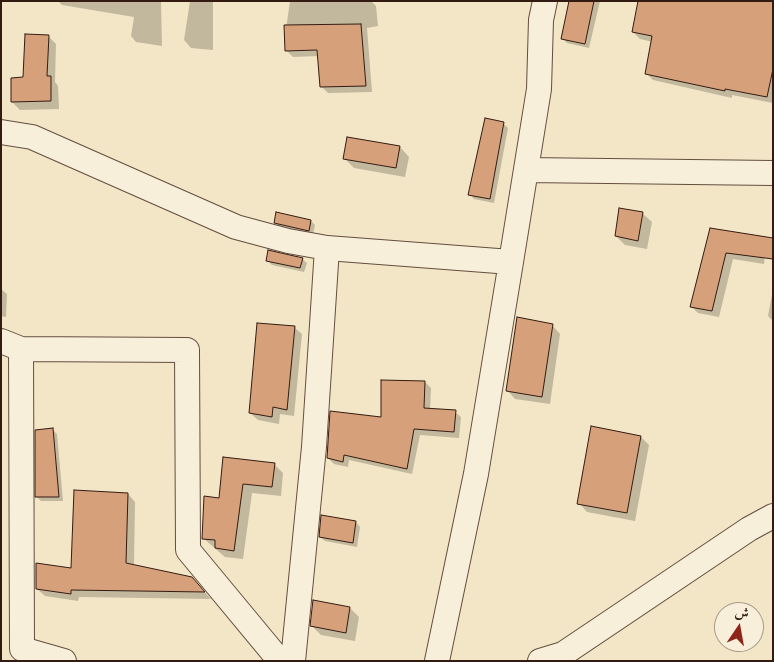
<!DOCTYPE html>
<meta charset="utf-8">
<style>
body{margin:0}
#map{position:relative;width:774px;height:662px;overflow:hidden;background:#f3e6c6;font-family:Alegreya,Amiri,serif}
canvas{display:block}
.frame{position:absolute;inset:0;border:2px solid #331b12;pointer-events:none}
.north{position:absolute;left:714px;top:602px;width:50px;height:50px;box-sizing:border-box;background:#f7efda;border:1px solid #a99a8a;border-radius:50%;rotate:12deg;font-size:14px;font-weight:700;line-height:20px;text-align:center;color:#331b12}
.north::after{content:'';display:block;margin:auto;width:18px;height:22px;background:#8f2418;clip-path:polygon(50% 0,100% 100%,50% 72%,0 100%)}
</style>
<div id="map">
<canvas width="774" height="662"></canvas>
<div class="frame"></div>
<div class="north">ش</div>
</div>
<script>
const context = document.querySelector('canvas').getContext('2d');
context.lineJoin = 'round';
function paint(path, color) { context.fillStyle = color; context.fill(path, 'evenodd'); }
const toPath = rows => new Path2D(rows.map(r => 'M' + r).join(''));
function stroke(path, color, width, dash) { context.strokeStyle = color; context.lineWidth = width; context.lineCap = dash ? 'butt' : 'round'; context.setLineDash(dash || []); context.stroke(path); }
paint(toPath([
 [58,1,161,1,162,46,136,42,131,36,134,17,62,5],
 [190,1,213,1,213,50,191,48,184,40],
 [290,1,371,1,376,6,378,26,367,28,372,92,328,93,321,86,319,56,293,57,286,50,286,29],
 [570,1,600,1,589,48,567,43,562,38],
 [773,1,773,103,732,95,732,98,653,80,646,73,653,42,640,39,633,32],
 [48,36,56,44,55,82,58,86,59,109,20,110,12,102],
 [503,123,508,128,494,203,474,199,470,194],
 [400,147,409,157,405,177,354,168,345,159],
 [642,213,652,222,647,249,625,245,616,236],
 [311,221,315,225,313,234,280,227,275,223],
 [711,230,766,244,764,264,733,259,719,317,698,313,691,306],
 [302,259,307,263,304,272,272,265,267,260],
 [1,289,7,294,6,317,1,316],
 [773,289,773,321,768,316],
 [552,325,560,334,550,404,515,399,507,390],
 [294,327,302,334,294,416,280,414,279,424,258,420,250,413],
 [425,382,431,388,430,410,455,412,461,417,459,438,420,435,412,474,349,460,348,467,334,464,328,458,382,418],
 [52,429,57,434,63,501,41,501,36,496],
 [641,437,649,445,635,521,587,512,579,503],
 [224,459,274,464,283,473,281,496,252,493,243,559,225,557,203,538,205,497,220,500],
 [128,494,135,502,134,565,192,578,211,599,79,597,78,601,45,596,37,589,72,569],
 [356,522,360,527,357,547,325,541,320,537],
 [314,602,350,608,359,617,355,641,321,635,312,626]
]), '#0003');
const building = toPath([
 [569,1,594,1,585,44,561,39,569,1],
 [638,1,773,1,773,69,767,97,725,89,725,91,645,74,652,36,632,32,638,1],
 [361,24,366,86,320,87,317,50,285,51,284,25,361,24],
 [25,34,49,35,47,76,51,76,51,101,11,102,11,78,23,77,25,34],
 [485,118,504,122,490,199,468,195,485,118],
 [347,137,400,146,396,168,343,159,347,137],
 [619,208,643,212,638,241,615,236,619,208],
 [276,212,311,220,309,231,274,223,276,212],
 [710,228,773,238,773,259,726,253,712,311,690,307,710,228],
 [268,250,303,258,300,268,266,261,268,250],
 [517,317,553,324,542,397,506,391,517,317],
 [257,323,295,326,287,410,273,407,272,417,249,413,257,323],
 [381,380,425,381,424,408,456,410,454,432,414,429,407,469,344,455,343,462,327,458,330,411,381,417,381,380],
 [591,426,641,436,627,513,577,504,591,426],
 [53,428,59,497,35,497,35,430,53,428],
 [223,457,275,463,272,487,243,484,234,551,215,548,215,540,202,539,204,496,219,498,223,457],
 [74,490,128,493,126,563,192,577,205,592,71,590,71,594,36,589,36,563,71,568,74,490],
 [321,515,356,521,353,543,319,537,321,515],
 [313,600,350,607,346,633,310,626,313,600]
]);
paint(building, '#d5a07a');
stroke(building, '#331b12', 1);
const street = toPath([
 [1,132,32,137,236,227,288,241,327,248,511,262],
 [526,170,773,173],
 [1,341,21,349,187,350,188,550,280,661],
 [21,349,22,649,64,661],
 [293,661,314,447,327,248],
 [437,661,476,474,511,262,539,89,541,20,545,1],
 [540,661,563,654,749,529,773,516]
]);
stroke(street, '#634e3f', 26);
stroke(street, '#f7efda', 24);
</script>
